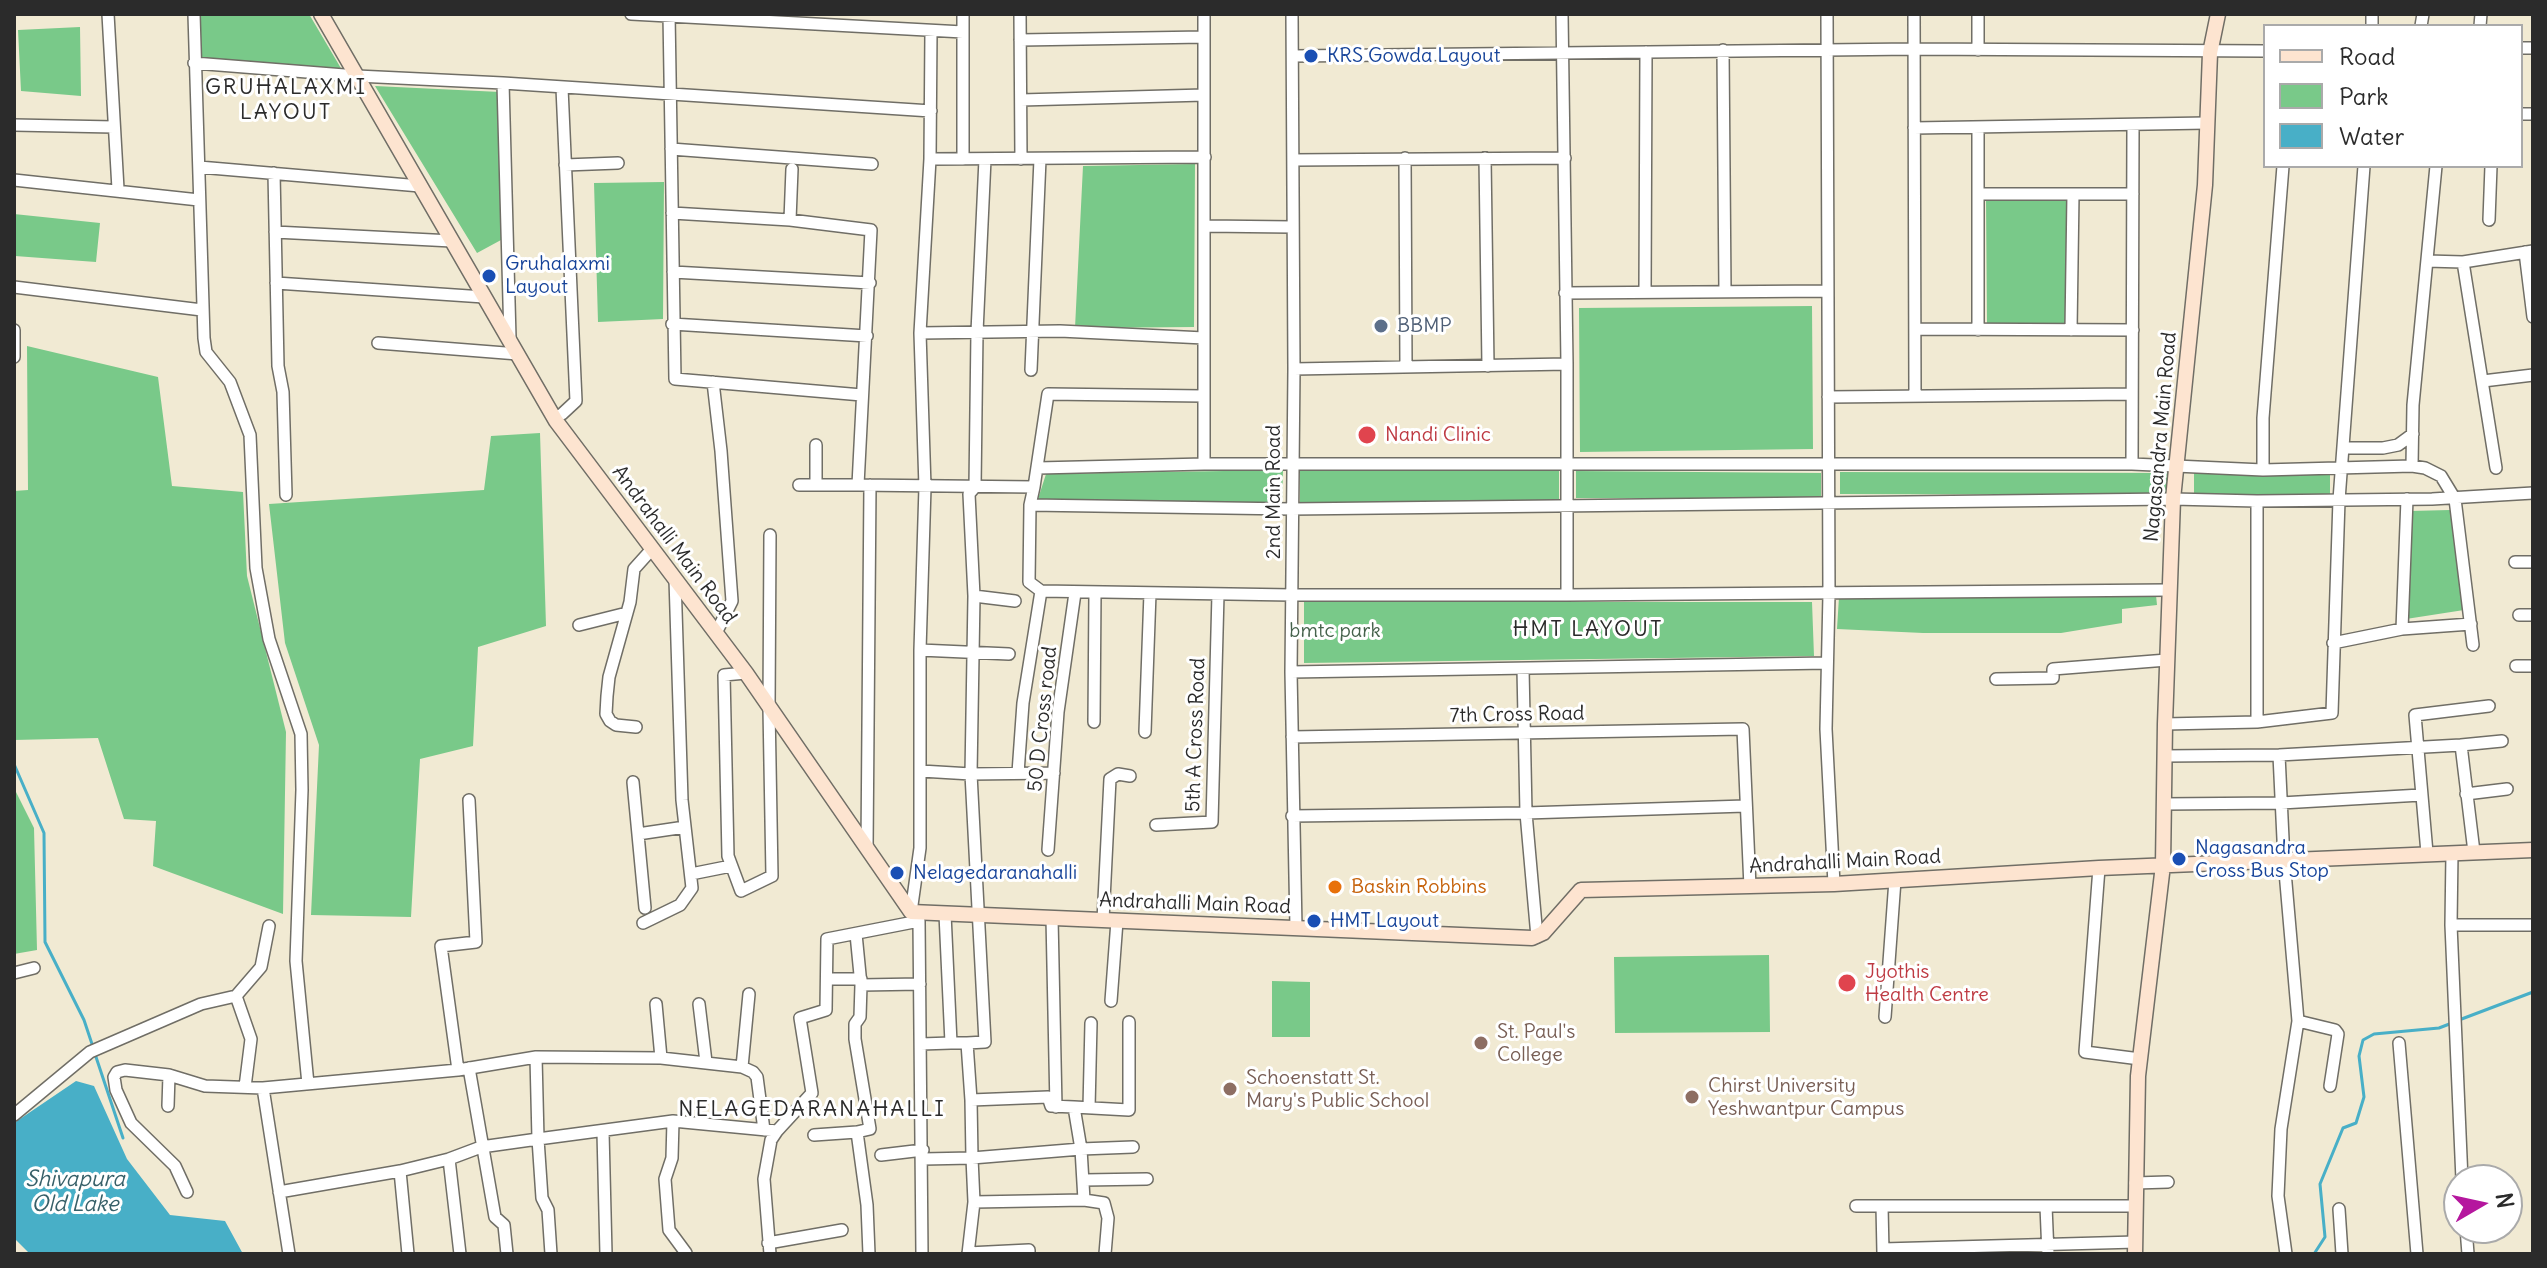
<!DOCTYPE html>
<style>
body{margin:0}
#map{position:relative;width:2547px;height:1268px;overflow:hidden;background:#f1ead3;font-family:Delius,sans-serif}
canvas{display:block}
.frame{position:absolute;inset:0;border:16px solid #2b2b2b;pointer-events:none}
.legend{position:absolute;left:2263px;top:24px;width:260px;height:144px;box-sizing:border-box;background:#fff;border:2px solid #aaa;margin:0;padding:10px 14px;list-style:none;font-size:24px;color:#2b2b2b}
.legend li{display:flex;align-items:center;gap:16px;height:40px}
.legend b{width:40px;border:2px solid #aaa}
.north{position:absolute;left:2443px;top:1164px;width:80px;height:80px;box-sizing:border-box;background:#fff;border:2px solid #aaa;border-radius:50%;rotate:81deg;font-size:22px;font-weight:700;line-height:32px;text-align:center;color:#2b2b2b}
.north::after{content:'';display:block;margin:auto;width:28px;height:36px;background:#b5179e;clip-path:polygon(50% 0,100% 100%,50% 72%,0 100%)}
</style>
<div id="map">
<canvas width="2547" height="1268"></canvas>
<div class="frame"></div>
<ul class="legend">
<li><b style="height:10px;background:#fde4d0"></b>Road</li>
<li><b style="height:22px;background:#79c989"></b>Park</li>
<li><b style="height:22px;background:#48afc7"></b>Water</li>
</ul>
<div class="north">N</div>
</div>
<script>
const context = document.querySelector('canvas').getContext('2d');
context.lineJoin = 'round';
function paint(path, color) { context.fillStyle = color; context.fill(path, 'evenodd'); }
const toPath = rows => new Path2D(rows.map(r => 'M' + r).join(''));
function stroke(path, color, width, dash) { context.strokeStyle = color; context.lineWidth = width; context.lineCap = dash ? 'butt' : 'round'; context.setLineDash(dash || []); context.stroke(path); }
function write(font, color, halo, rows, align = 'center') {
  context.font = font + ' Delius,sans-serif'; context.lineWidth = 6; context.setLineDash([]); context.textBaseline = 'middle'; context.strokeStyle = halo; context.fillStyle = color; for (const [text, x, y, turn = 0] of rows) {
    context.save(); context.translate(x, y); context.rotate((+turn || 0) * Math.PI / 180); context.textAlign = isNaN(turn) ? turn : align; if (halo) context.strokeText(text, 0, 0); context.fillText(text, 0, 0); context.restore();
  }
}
paint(toPath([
 [199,14,309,14,342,70,202,59],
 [80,27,81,96,21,91,18,30],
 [375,86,500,92,501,240,477,253],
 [1195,164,1194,327,1075,328,1083,166],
 [664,182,663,319,598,322,594,183],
 [1986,199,2066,199,2067,324,1987,323],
 [14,214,100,223,96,262,15,256],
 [1812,306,1813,449,1580,452,1579,308],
 [27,346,158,377,172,486,243,492,247,576,286,732,283,914,153,866,156,821,124,819,98,738,14,740,14,491,28,490],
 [540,433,546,626,478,647,473,746,420,759,411,917,311,915,319,745,285,643,269,504,484,490,491,436],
 [1283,470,1282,505,1037,502,1046,474],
 [1300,470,1559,470,1559,503,1300,504],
 [1576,471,1821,473,1821,499,1576,498],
 [1840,472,2169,473,2169,495,1840,494],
 [2194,473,2330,474,2330,495,2194,494],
 [2450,510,2464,610,2406,619,2410,511],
 [2156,595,2157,605,2122,609,2122,623,2061,633,1923,633,1837,629,1839,597],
 [1304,602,1812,602,1814,656,1304,663],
 [14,788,34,828,37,950,14,954],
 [1769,955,1770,1032,1615,1033,1614,957],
 [1272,981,1310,982,1310,1037,1272,1037]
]), '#79c989');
paint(toPath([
 [76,1081,94,1086,127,1159,170,1215,225,1221,243,1254,30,1254,14,1238,14,1123]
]), '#48afc7');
stroke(toPath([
 [14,764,44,833,45,942,84,1020,93,1047],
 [2459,1020,2533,992],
 [95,1054,123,1138],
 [2314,1254,2325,1237,2320,1184,2343,1128,2356,1123,2364,1097,2359,1056,2363,1040,2374,1034,2439,1028,2452,1023]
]), '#48afc7', 3);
const street = toPath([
 [108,14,118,189],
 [194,14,204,338,206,352,230,382,250,435,256,568,269,639,301,734,302,790,296,961,308,1084],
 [631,14,963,32],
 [669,14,675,379,862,395],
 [1020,14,1021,159],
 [1292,14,1294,369,1291,672,1296,928],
 [1562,14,1567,364,1567,595],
 [1827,14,1829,594,1826,729,1834,884],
 [1914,14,1915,396],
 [1978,14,1978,50],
 [2372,14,2372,26],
 [2421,26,2423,14],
 [2480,26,2481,14],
 [1020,40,1204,37],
 [2521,48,2533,48],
 [1723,50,1725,292],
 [1294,56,1914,49,2265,51],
 [194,63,357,76,503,83,931,111],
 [503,83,510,338],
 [1021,100,1204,95],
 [2521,114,2533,114],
 [14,125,114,127],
 [1914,128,2207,123],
 [671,149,872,164],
 [1405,158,1406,367],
 [1485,158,1488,366],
 [930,159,1205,157],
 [963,159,963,14],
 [1293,160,1565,158],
 [565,165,618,163],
 [2283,166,2263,418,2263,470,2412,466,2425,468,2441,476,2455,499,2473,645],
 [199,167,420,186],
 [274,173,278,366,283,392,286,495],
 [14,180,199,200],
 [1978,194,2133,194],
 [672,213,790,220,871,230,858,485,1034,487,1030,505,1029,582,1041,591,1292,595,1567,595,2168,590],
 [790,220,792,169],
 [2489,220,2491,166],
 [1205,226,1292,227],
 [275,232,452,241],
 [2525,252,2533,317],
 [2427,261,2463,262,2533,251],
 [2463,262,2496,468],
 [673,272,870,283],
 [276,283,484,297],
 [14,287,202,310],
 [1645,292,1646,52],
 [1565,293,1828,291],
 [672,324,867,336],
 [1915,329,2133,330],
 [14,330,14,357],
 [1978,330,1978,128],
 [2071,330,2073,194],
 [920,333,1060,331,1204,338],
 [378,343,518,354],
 [1294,369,1567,364],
 [1031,370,1040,159],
 [2483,381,2533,375],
 [713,382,721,451,732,601,716,633],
 [1828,397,2132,394],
 [553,416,562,414,576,401,562,88],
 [2344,448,2383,448,2398,445,2413,434],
 [1204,464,1204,14],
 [2132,464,2133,126],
 [2412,466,2413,405,2436,166],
 [1038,468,1204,464,2132,464,2263,470],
 [799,485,858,485],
 [816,485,816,445],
 [1034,487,1048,394,1203,396],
 [2257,501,2257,722],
 [1030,505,1291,509,2173,499,2257,501,2432,499,2533,493],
 [2515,562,2533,562],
 [974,596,1015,601],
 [2519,615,2533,615],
 [579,625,627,613],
 [2402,629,2407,499],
 [2333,643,2402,629,2471,624],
 [920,650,1009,654],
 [2516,666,2533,666],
 [1523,669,1526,813,1537,937],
 [1291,672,1827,663],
 [746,673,724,675,728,856,741,891,772,876,769,708,770,535],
 [1996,679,2053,678,2053,669,2167,660],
 [1094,722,1095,592],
 [2165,724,2257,722,2332,713,2339,500,2364,166],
 [636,727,616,725,610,721,606,714,607,696,609,677,630,602,634,569,652,549],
 [1145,732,1150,593],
 [1292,737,1743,729,1750,887],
 [2461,745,2502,741],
 [2279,755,2284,860,2298,1021,2335,1030,2338,1034,2330,1086],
 [2164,756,2279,755,2461,745,2474,852],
 [921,771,971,774,1054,773],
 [1018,773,1023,703,1041,591],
 [633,782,645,908],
 [2466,794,2507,789],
 [2164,804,2281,803,2421,795],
 [1292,816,1526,813,1745,806],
 [1156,825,1212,822,1218,594],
 [638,834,685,827],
 [867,848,870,485],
 [1048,850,1058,712,1075,593],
 [2427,853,2415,715,2489,706],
 [2452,853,2451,925,2462,1180],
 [2099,868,2085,1052,2140,1059],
 [691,874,731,866],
 [945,914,951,1043,967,1043],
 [1052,918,1056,1107],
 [1103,920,1110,779,1118,774,1130,776],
 [643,923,680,905,692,888,682,800,675,579],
 [2451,925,2533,925],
 [856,934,861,985,860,1017,855,1024,855,1039,870,1129,857,1132,867,1205,869,1254],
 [14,973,34,968],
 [827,979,861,979],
 [861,985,920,984],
 [236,996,251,1039,245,1087],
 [1111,1001,1117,921],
 [656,1004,661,1058],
 [699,1004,706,1062],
 [1885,1017,1895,880],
 [2399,1043,2417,1254],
 [921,1044,951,1043],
 [536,1057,538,1139,673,1121,777,1131],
 [742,1067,753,1072,757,1077,764,1130],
 [469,1068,495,1217,504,1225,507,1254],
 [458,1070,536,1057,661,1058,742,1067,749,994],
 [263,1088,289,1254],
 [971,1100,1048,1097,1051,1106,1074,1107,1081,1149,1133,1147],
 [168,1106,169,1075],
 [1074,1107,1129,1110,1129,1022],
 [1089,1108,1091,1023],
 [14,1115,90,1052,201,1004,236,996,261,967,269,926],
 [673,1121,672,1158,665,1179,669,1230,686,1253],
 [603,1132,606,1254],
 [814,1135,857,1132],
 [881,1155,923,1150],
 [449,1159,481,1147,538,1139,542,1198,548,1210,551,1254],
 [923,1159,972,1158,1081,1149,1084,1200,974,1202,972,1158,971,1100,967,1043,985,1042,971,774,974,596,969,494,975,487,977,332,985,159],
 [400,1171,449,1159,460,1254],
 [1084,1180,1147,1179],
 [2135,1183,2168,1182],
 [187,1192,175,1166,131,1123,116,1090,114,1077,117,1072,125,1070,169,1075,205,1086,263,1088,458,1070,441,946,476,942,469,800],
 [279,1192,400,1171,408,1254],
 [1084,1200,1104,1203,1108,1218,1105,1254],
 [1856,1206,2135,1206],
 [1882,1206,1883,1253],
 [2046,1206,2048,1254],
 [2339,1209,2342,1254],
 [2466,1228,2468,1254],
 [768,1243,842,1230],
 [1883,1249,2136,1242],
 [968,1253,1029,1250,1029,1254],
 [770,1254,764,1179,771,1140,777,1131,812,1093,800,1018,826,1010,827,939,919,921],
 [922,1254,919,921,911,912,920,848,920,650,925,487,920,333,930,159,931,31],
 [968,1254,974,1202],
 [2286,1254,2278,1196,2281,1129,2298,1021]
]);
const secondary = toPath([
 [321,14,556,421,746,673,911,912,1532,938,1543,933,1581,890,1834,884,2099,868,2533,850],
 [2135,1254,2138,1076,2163,865,2165,724,2173,499,2205,185,2210,53,2218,14]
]);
stroke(street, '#706e66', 14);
stroke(secondary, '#706e66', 17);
stroke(street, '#fff', 11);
stroke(secondary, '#fde4d0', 14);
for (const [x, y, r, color] of [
 [1311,56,8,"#1a4fb4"],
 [489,276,8,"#1a4fb4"],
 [1381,326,8,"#5c6f8a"],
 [1367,435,10,"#e0444e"],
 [2179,859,8,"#1a4fb4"],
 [897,873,8,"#1a4fb4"],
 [1335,887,8,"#e8710a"],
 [1314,921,8,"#1a4fb4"],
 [1847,983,10,"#e0444e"],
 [1481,1043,8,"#8d6e63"],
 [1230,1089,8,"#8d6e63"],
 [1692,1097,8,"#8d6e63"]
]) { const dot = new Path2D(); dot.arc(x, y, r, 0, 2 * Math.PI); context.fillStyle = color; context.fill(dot); stroke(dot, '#fff', 3); }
write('20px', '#164399', '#fff', [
 ["KRS Gowda Layout",1327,56],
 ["Gruhalaxmi",505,264],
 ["Layout",505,287],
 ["Nagasandra",2195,848],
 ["Cross Bus Stop",2195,871],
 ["Nelagedaranahalli",913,873],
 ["HMT Layout",1330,921]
], 'left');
write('20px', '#4e5e75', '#fff', [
 ["BBMP",1397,326]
], 'left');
write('20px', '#be3a42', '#fff', [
 ["Nandi Clinic",1385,435],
 ["Jyothis",1865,972],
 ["Health Centre",1865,995]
], 'left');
write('20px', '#2b2b2b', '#fff', [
 ["Nagasandra Main Road",2161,437,-85],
 ["2nd Main Road",1274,492,-90],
 ["Andrahalli Main Road",674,545,53],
 ["7th Cross Road",1517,715,-1],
 ["50 D Cross road",1043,719,-84],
 ["5th A Cross Road",1196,735,-88],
 ["Andrahalli Main Road",1845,862,-3],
 ["Andrahalli Main Road",1195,904,2]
]);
write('20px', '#46624c', '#fff', [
 ["bmtc park",1335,631]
]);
write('20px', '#c56008', '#fff', [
 ["Baskin Robbins",1351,887]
], 'left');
write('20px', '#785e54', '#fff', [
 ["St. Paul's",1497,1032],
 ["College",1497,1055],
 ["Schoenstatt St.",1246,1078],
 ["Mary's Public School",1246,1101],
 ["Chirst University",1708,1086],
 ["Yeshwantpur Campus",1708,1109]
], 'left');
context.letterSpacing = '2px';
write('22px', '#2b2b2b', '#fff', [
 ["GRUHALAXMI",286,88],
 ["LAYOUT",286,113],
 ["HMT LAYOUT",1588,630],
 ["NELAGEDARANAHALLI",812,1110]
]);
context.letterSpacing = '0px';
write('italic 22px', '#376069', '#fff', [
 ["Shivapura",75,1180],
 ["Old Lake",75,1205]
]);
</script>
